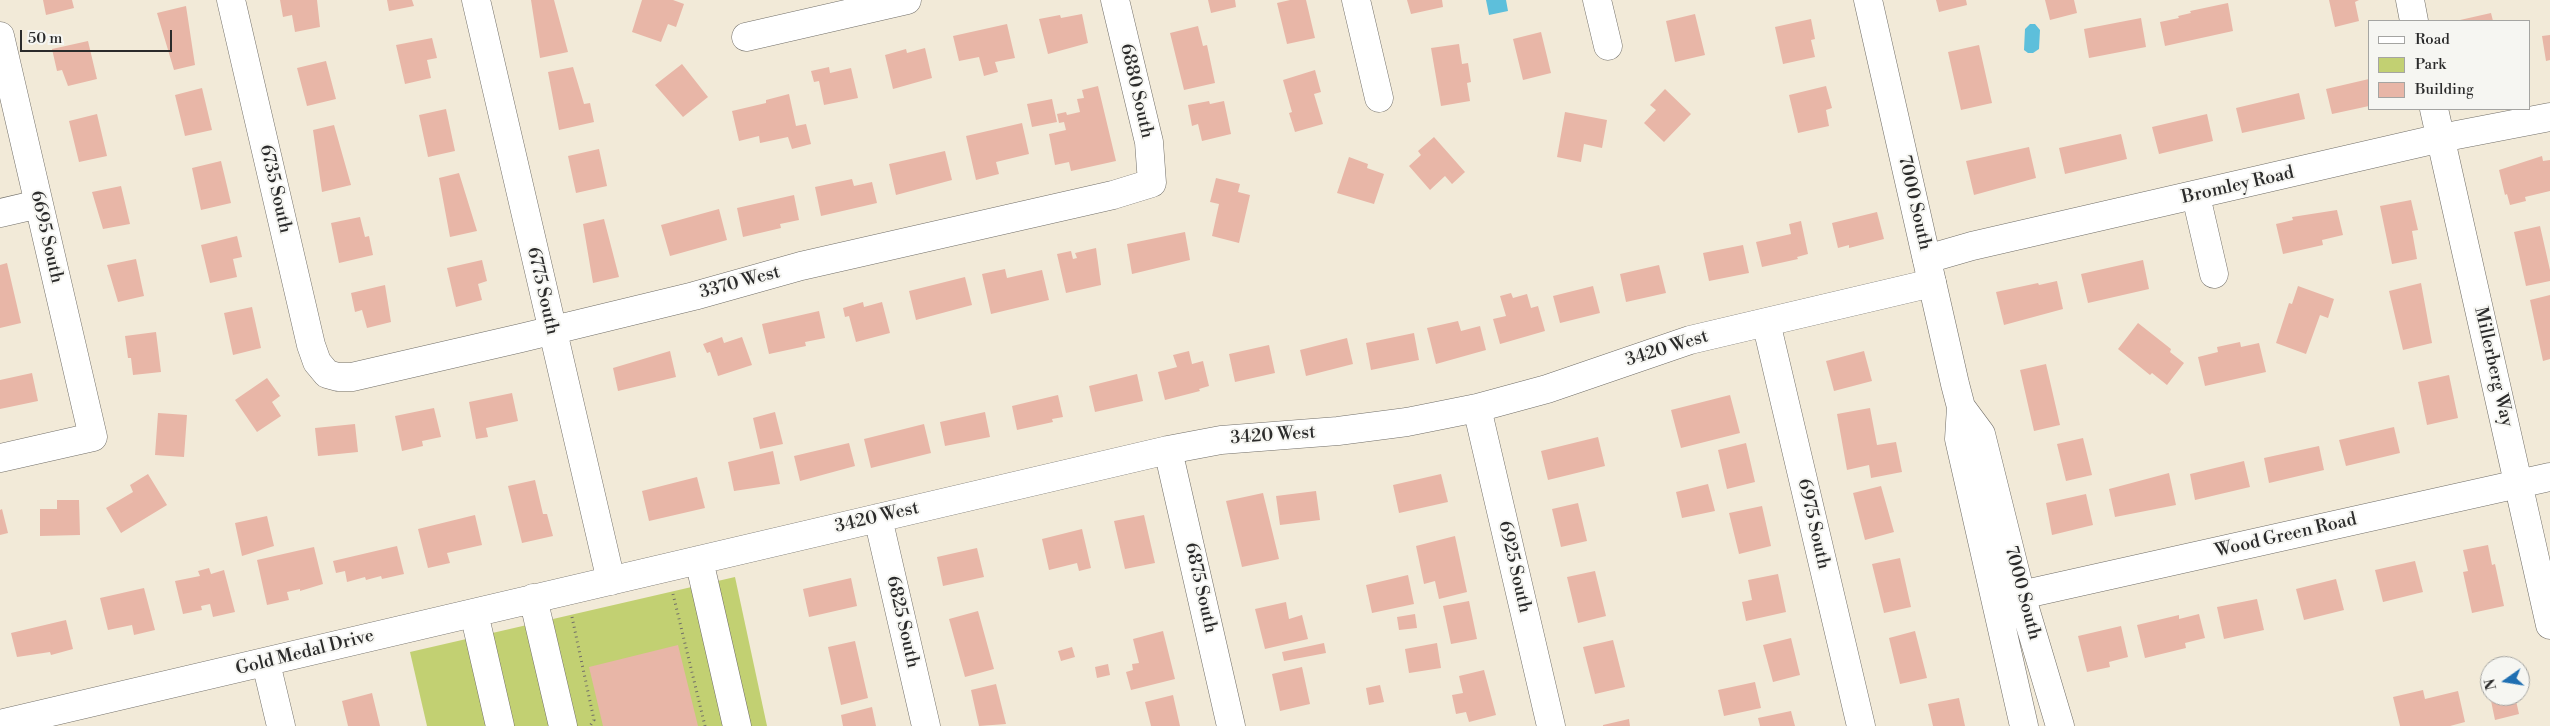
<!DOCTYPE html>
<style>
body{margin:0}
#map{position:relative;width:2550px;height:726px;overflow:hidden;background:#f2ead8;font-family:"Libre Bodoni",serif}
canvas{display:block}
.legend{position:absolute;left:2368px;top:20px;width:162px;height:90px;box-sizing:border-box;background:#f6f6f2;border:1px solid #a5a5a2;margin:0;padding:6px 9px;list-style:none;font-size:15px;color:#2b2b2b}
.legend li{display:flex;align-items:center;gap:10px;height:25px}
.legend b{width:25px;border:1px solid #a5a5a2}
.north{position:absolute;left:2480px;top:656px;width:50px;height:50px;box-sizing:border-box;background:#f6f6f2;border:1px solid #a5a5a2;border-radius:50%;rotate:257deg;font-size:14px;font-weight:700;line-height:20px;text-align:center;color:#2b2b2b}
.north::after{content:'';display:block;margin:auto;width:18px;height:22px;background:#1f6fb2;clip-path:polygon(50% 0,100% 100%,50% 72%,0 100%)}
.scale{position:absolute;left:20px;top:30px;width:152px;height:22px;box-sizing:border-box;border:2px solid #2b2b2b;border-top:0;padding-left:6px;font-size:15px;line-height:18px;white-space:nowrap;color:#2b2b2b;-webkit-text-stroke:4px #f6f6f2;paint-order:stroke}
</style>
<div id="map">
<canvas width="2550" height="726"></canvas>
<ul class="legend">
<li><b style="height:6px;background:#fff"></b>Road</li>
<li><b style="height:14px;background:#c2d072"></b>Park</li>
<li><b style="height:14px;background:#e8b6a7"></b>Building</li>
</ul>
<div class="north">N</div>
<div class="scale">50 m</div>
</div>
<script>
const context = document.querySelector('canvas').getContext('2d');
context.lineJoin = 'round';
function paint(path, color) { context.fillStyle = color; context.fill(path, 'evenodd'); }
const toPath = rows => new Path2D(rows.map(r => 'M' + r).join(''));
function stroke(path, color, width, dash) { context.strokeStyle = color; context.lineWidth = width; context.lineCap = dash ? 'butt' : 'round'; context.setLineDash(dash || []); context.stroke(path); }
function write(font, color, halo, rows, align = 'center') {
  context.font = font + ' "Libre Bodoni",serif'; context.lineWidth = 4; context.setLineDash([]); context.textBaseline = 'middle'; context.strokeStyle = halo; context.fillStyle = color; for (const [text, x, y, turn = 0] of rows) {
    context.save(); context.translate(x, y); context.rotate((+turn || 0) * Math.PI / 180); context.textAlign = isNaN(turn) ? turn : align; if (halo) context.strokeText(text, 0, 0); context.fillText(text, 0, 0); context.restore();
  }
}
paint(toPath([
 [735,577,767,726,427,726,410,652]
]), '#c2d072');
paint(toPath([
 [1486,0,1506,0,1508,11,1489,15],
 [2030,24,2035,24,2040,30,2039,49,2033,53,2028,53,2024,50,2025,29]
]), '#5dbfdb');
paint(toPath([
 [43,0,72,0,74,8,46,15],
 [280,0,317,0,320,27,295,32,292,15,283,17],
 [387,0,412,0,414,6,389,11],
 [531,0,554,0,568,52,540,58],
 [642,0,673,0,684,4,676,27,668,24,661,42,632,32],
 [1208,0,1235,0,1236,7,1211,13],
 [1290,0,1306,0,1315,38,1287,44,1277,3],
 [1407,0,1442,0,1443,7,1411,14],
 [1936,0,1966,0,1967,5,1939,12],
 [2045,0,2074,0,2077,13,2050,20],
 [2329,0,2359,0,2355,2,2359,21,2335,27],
 [2228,3,2233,31,2165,46,2160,22,2179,18,2178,16,2191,13,2190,11],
 [186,6,195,65,174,70,157,13],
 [2491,13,2493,21,2460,21,2460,20],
 [1082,14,1088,43,1048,54,1039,19,1060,15,1061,18],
 [1695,14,1705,55,1675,62,1666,21],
 [2141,18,2146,47,2089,58,2084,29],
 [1811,19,1815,39,1811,40,1815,57,1783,64,1775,27],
 [1007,24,1015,58,995,62,998,72,984,76,979,57,959,61,953,36],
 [1198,26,1203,46,1207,45,1215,83,1184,90,1170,33],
 [1541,32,1551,73,1523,80,1513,39],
 [2550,35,2550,60,2546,61,2542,36],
 [432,38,437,58,427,60,431,78,405,84,396,45],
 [88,41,97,79,68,86,62,70,57,71,52,49],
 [1459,44,1462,64,1468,63,1471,82,1467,83,1470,101,1441,106,1431,48],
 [1979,45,1992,103,1961,110,1948,52],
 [925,48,932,78,893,89,885,55,906,49,907,53],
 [326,61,336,99,307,106,297,68],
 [682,64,708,97,683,117,655,85],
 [573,67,584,104,590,103,594,122,559,130,548,72],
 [829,67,830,73,851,68,858,98,824,105,819,81,814,82,811,71],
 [1315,70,1321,92,1314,94,1323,124,1295,132,1289,113,1292,112,1283,80],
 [2369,79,2369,106,2332,114,2326,89],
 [1098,86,1116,161,1071,171,1069,162,1055,165,1049,134,1066,130,1064,122,1059,123,1057,114,1066,112,1067,115,1080,112,1077,99,1084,98,1082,90],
 [1826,86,1832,108,1826,110,1829,126,1798,133,1789,95],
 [202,88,212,130,185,136,175,95],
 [1665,89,1691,114,1664,142,1644,123,1656,110,1650,105],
 [2299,93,2305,119,2242,133,2236,108],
 [789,94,796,126,806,124,811,144,792,149,788,137,760,143,759,136,739,141,732,111,766,103,766,100],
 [1052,99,1057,122,1032,127,1027,104],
 [1209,101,1210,104,1224,101,1231,134,1202,141,1198,124,1192,126,1188,105],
 [446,109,455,151,428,157,419,115],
 [1565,112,1607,120,1602,148,1584,144,1581,162,1557,157],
 [97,114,107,156,79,162,69,121],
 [2207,114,2213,141,2159,154,2152,127],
 [1022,123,1029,154,996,162,999,174,976,180,966,136],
 [334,125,351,185,322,192,313,130],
 [2121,134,2127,159,2065,174,2059,148],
 [1434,137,1465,172,1452,184,1445,176,1430,190,1409,166,1421,155,1418,151],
 [2029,147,2036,178,1974,195,1966,161],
 [599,149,607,186,576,193,568,156],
 [945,151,952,180,896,195,889,164],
 [2542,156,2543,161,2550,160,2550,191,2525,197,2526,201,2510,205,2507,194,2505,195,2499,170],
 [1349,157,1368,164,1367,168,1384,174,1374,204,1337,193],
 [221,161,231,203,201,210,192,168],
 [459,173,477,231,450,237,439,178],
 [1216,178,1240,184,1238,192,1250,195,1239,243,1212,236,1219,204,1210,202],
 [852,179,854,186,872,182,877,203,821,216,815,187],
 [121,186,130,224,103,229,92,192],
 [794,195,799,220,780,224,781,228,743,237,737,208],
 [2411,200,2418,230,2412,231,2417,259,2392,264,2380,206],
 [719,209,727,240,670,256,661,225],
 [2337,210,2343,235,2322,240,2323,245,2283,254,2276,224,2293,220,2292,217],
 [1877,212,1884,239,1849,248,1849,245,1838,248,1832,223],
 [360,217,365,237,369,236,373,255,339,263,331,223],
 [604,219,619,277,593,283,583,224],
 [1801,221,1808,254,1797,257,1798,259,1762,267,1756,242,1791,234,1789,224],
 [2540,226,2550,270,2550,281,2526,286,2514,232],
 [1185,232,1190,260,1132,274,1127,244],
 [237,236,242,257,233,259,237,277,210,283,201,245],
 [1743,245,1749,273,1709,281,1703,253],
 [1096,248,1101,285,1066,293,1057,254,1071,251,1073,259,1077,258,1075,253],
 [136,259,144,296,118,302,107,265],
 [482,260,487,281,478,284,482,300,456,307,447,268],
 [2143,260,2149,289,2088,303,2081,274],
 [7,263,21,323,0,328,0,265],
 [1659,265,1666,293,1626,302,1620,274],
 [1005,269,1007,278,1042,270,1049,300,991,314,982,274],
 [965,277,972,305,916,320,909,291],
 [2057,281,2063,309,2004,325,1996,292,2038,283,2039,285],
 [2421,283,2432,343,2403,350,2389,291],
 [385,285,391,322,367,328,362,310,355,312,351,293],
 [1593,286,1600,313,1560,323,1553,296],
 [2298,286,2334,299,2328,318,2320,315,2306,354,2276,343,2289,303,2292,304],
 [1511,293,1513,298,1527,294,1531,308,1538,306,1545,331,1500,344,1493,319,1506,316,1500,296],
 [2550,295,2550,359,2543,361,2530,300],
 [863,302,864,307,882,302,890,333,856,342,849,316,845,317,843,308],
 [252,307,261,348,233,355,224,313],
 [819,311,825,338,805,342,806,346,769,354,762,324],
 [1458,321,1461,331,1480,326,1486,350,1436,364,1427,328],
 [2138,323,2171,349,2170,352,2184,363,2167,385,2152,373,2150,375,2118,349],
 [156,332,161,372,133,375,131,358,128,358,125,336],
 [1414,333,1419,360,1371,370,1366,343],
 [722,337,724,343,742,337,752,365,718,376,710,352,707,353,703,344],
 [1347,338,1353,364,1306,376,1300,350],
 [2240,342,2241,347,2259,343,2266,372,2205,386,2198,357,2218,352,2217,347],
 [1269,345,1275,373,1235,382,1229,354],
 [670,351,676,377,618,391,613,368],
 [1189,351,1192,364,1203,361,1209,386,1199,389,1200,391,1165,400,1158,372,1177,367,1173,355],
 [1864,351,1872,381,1834,391,1826,361],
 [2046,364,2060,425,2034,431,2020,370],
 [32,373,38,401,0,409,0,380],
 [1137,374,1143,401,1095,412,1089,386],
 [2449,375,2458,418,2427,425,2418,382],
 [267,378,280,396,272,402,281,416,257,432,235,400],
 [512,393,518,421,486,428,488,437,476,439,469,402],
 [1058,395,1063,417,1052,419,1053,422,1017,430,1012,406],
 [1730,395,1740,433,1681,448,1671,410],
 [434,408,441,437,422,441,423,446,402,451,395,416],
 [1870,408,1877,445,1896,442,1902,472,1871,478,1869,465,1847,470,1837,414],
 [775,412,783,444,760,449,753,418],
 [985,412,990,437,945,446,940,422],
 [158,413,187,415,184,457,155,455],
 [355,424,358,452,318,456,315,428],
 [924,424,931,453,871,468,864,439],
 [2394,427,2400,453,2346,466,2339,440],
 [1598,437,1605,466,1548,480,1541,451],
 [2083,438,2092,475,2066,481,2057,444],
 [849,443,855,466,800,481,794,456],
 [1746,443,1755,482,1727,489,1718,450],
 [2319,446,2324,470,2269,483,2264,458],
 [773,451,780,484,734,491,728,462],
 [2244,461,2250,487,2195,500,2190,474],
 [2169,473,2176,505,2115,517,2109,489],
 [148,474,167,505,121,533,106,508,133,492,130,485],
 [1441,474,1448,502,1399,513,1393,485],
 [697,477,705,508,649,521,642,491],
 [535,480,543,514,547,514,553,536,522,543,508,486],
 [1708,484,1715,511,1682,518,1676,492],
 [1881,486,1894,532,1865,540,1853,493],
 [1316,491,1320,520,1280,525,1276,496],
 [1263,493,1279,559,1242,567,1226,501],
 [2086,494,2093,525,2052,535,2046,503],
 [57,500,79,500,80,535,40,536,40,509,57,509],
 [1578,503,1587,541,1561,547,1552,509],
 [1762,506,1771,546,1739,554,1729,513],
 [2,509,8,533,0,535,0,510],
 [475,515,482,545,447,553,450,563,428,568,418,529],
 [1144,515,1155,563,1125,569,1114,521],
 [267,516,274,546,242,556,235,523],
 [1082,529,1091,568,1079,571,1077,563,1049,570,1042,539],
 [1455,536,1467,592,1439,599,1435,581,1424,584,1416,546],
 [2488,545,2492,565,2495,564,2504,606,2472,613,2463,572,2468,571,2463,550],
 [397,546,404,574,382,579,381,576,366,580,365,577,347,582,345,571,336,573,333,561],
 [314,547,323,584,300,591,300,589,287,592,289,600,267,605,257,560],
 [977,548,984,577,943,586,937,557],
 [1900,558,1911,607,1884,613,1872,564],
 [2415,561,2423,592,2383,602,2375,570],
 [209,568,211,574,224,570,235,612,213,617,210,604,201,606,202,610,183,614,175,581,200,576,198,571],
 [1595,571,1606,616,1578,623,1567,577],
 [1778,574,1786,612,1746,621,1742,602,1752,600,1748,580],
 [1408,575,1414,604,1372,613,1366,585],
 [851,578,857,606,809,617,803,589],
 [2336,579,2344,610,2304,620,2296,589],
 [144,588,155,630,134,635,132,625,108,630,100,598],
 [2257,599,2264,630,2224,639,2217,607],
 [1469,601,1477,639,1451,644,1443,606],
 [1286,602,1289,619,1302,615,1308,639,1265,649,1255,609],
 [978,611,994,669,965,677,949,619],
 [1415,614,1417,628,1399,630,1397,617],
 [2199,614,2205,638,2185,643,2186,648,2145,658,2137,625,2179,615,2179,619],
 [66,620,73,649,51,655,50,652,17,657,11,633],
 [2121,626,2128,657,2109,662,2110,667,2087,672,2078,636],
 [1163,631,1175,679,1131,690,1126,672,1133,670,1132,664,1139,663,1133,639],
 [1915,631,1927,678,1900,684,1889,638],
 [1791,638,1800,675,1773,682,1763,645],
 [1613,640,1625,687,1595,694,1583,647],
 [855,641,868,698,841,705,828,647],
 [1324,643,1326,653,1284,661,1282,652],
 [1437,643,1441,668,1409,673,1405,649],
 [678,645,698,726,603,726,589,667],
 [1072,647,1075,657,1061,661,1058,651],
 [1108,664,1110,675,1097,678,1095,667],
 [1302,667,1310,704,1280,711,1272,674],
 [2490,668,2490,693,2489,693,2484,670],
 [1484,670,1496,715,1469,722,1466,712,1456,714,1452,695,1463,693,1459,676],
 [1755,682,1761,708,1724,716,1718,690],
 [996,684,1006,724,979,726,971,690],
 [1380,685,1384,702,1369,705,1366,688],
 [2423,690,2425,699,2458,691,2465,722,2450,726,2400,726,2393,697],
 [372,693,380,726,348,726,342,701],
 [1173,695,1180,726,1151,726,1145,702],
 [2490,696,2515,696,2519,714,2495,720],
 [1959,698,1965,726,1933,726,1928,704],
 [872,707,876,726,843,726,841,715],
 [1791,711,1795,726,1760,726,1758,718],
 [1629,719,1630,726,1603,726,1603,725]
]), '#e8b6a7');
const minor = toPath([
 [231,0,311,345,317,362,327,374,338,377,352,377,521,338,694,296,801,266,1113,195,1152,183,1149,142,1115,0],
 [476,0,611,581],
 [1356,0,1379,98],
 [1597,0,1608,46],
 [2410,0,2414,21],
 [0,36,93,437,0,458],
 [746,37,907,0],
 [2434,109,2550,625],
 [2196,196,2214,274],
 [0,213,39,204],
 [1927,259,1972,246,2441,138,2550,117],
 [1766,322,1861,726],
 [1477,408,1551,726],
 [1168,450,1231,726],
 [878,518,926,726],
 [699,560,737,726],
 [2021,595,2550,477],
 [533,598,563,726],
 [474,613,500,726],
 [266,663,281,726],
 [0,724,1168,450,1221,440,1338,431,1407,422,1477,408,1547,389,1690,340,1932,283]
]);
const major = toPath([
 [1868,0,1955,384,1961,407,1981,434,2021,595,2060,726],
 [1961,407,1959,439,2024,726]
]);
stroke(minor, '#716e68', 29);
stroke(major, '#716e68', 29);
stroke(toPath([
 [673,594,705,726],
 [572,617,594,720,590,726]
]), '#716e68', 3, [1, 4]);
stroke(minor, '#fff', 28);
stroke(major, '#fff', 28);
write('18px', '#2b2b2b', '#f6f6f2', [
 ["6880 South",1136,91,77],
 ["Bromley Road",2238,186,-13],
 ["6735 South",275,189,77],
 ["7000 South",1914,203,77],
 ["6695 South",46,237,77],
 ["3370 West",740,283,-15],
 ["6775 South",542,291,77],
 ["3420 West",1667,349,-17],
 ["Millerberg Way",2493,367,77],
 ["3420 West",1273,436,-4],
 ["3420 West",877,518,-13],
 ["6975 South",1813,524,77],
 ["Wood Green Road",2286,536,-13],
 ["6925 South",1514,567,77],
 ["6875 South",1200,588,77],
 ["7000 South",2022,593,75],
 ["6825 South",902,622,77],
 ["Gold Medal Drive",305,653,-14]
]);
</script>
